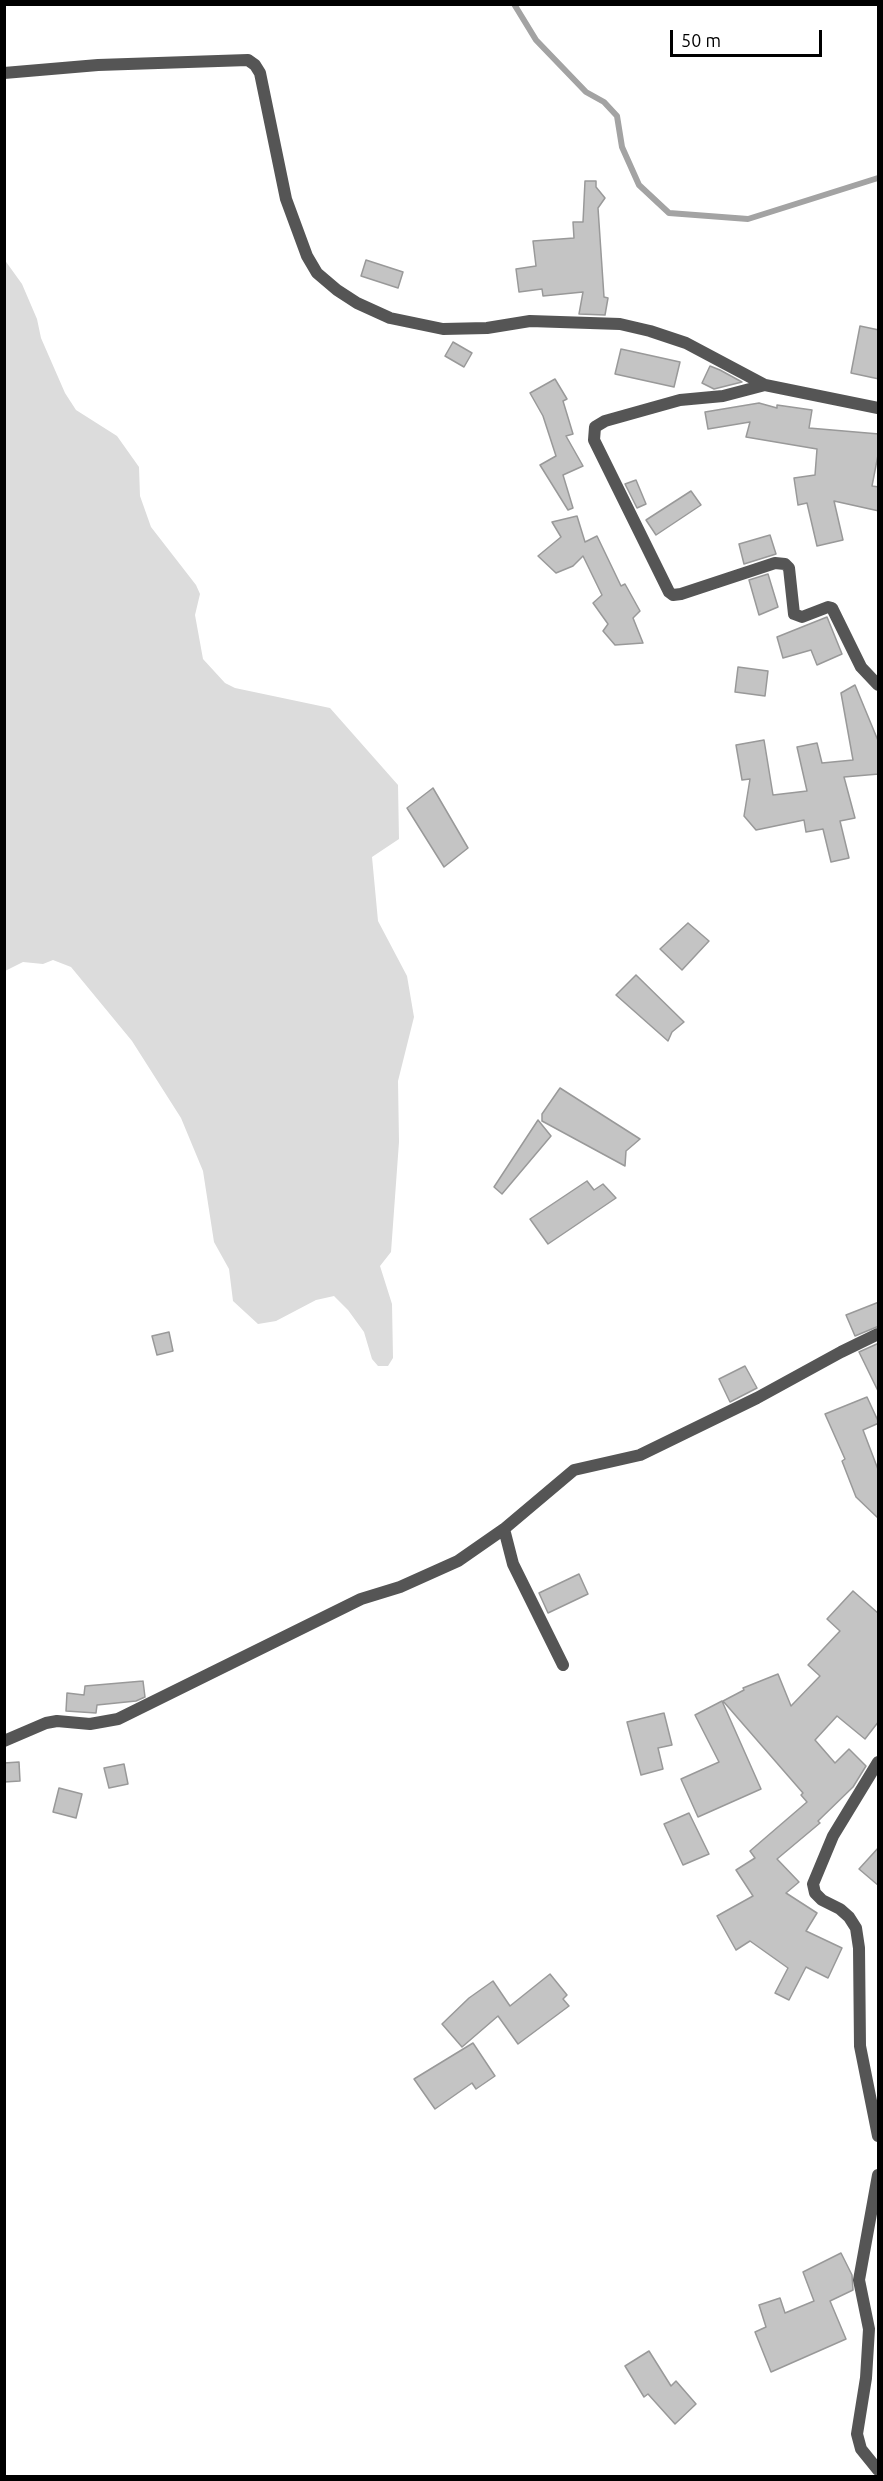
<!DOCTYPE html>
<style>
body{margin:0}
#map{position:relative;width:883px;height:2481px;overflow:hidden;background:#fff;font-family:Ubuntu,sans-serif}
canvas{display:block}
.frame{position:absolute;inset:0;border:6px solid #000;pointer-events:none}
.scale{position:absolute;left:670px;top:30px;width:152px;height:27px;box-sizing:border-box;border:3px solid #000;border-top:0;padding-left:8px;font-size:18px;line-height:21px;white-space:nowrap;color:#000;-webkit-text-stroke:4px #fff;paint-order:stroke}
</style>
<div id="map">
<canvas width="883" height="2481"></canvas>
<div class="frame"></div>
<div class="scale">50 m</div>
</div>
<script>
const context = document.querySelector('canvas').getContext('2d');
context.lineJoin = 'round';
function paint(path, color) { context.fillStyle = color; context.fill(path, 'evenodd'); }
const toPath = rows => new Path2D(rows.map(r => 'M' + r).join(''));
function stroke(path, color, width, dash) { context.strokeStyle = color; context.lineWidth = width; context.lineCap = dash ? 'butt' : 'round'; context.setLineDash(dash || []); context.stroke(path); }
paint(toPath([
 [4,259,22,284,37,319,41,338,65,393,76,410,117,436,139,467,140,496,151,527,196,585,200,594,195,615,203,659,225,683,235,688,330,708,398,785,399,839,372,857,378,921,407,976,414,1017,398,1081,399,1142,391,1252,380,1266,392,1304,393,1358,388,1366,378,1366,372,1359,364,1332,348,1310,334,1296,316,1300,276,1321,258,1324,233,1301,229,1269,214,1242,203,1171,181,1118,132,1041,71,967,53,960,43,964,23,962,5,971]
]), '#dcdcdc');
stroke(toPath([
 [514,4,536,40,586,92,604,102,617,116,622,147,639,185,669,213,748,219,878,178]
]), '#a3a3a3', 6);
const building = toPath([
 [585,181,596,181,596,187,605,198,598,208,604,297,608,298,605,315,579,314,583,292,543,296,542,289,519,292,516,269,536,266,533,241,574,238,573,222,583,222,585,181],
 [366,260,403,272,398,288,361,276,366,260],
 [860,326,879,330,879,379,851,373,860,326],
 [453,342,472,353,464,367,445,356,453,342],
 [621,349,680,362,674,387,615,374,621,349],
 [710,366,720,370,742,382,714,389,702,383,710,366],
 [555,379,567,399,563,401,573,434,566,436,583,466,563,475,573,508,568,510,540,465,556,456,543,416,530,393,555,379],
 [759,403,777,408,777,405,812,410,809,428,879,434,879,450,872,486,879,487,879,511,834,501,843,540,817,546,807,503,798,505,794,478,815,475,817,449,746,437,750,422,708,429,705,412,759,403],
 [636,480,646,504,637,508,625,484,636,480],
 [691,491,701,505,656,535,646,520,691,491],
 [577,516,585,542,597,536,621,586,625,584,640,611,633,618,643,643,615,645,603,631,608,624,593,603,602,595,583,556,573,566,556,573,538,556,561,537,552,522,577,516],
 [770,535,776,554,744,564,739,544,770,535],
 [768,574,778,607,759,615,749,580,768,574],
 [827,617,842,654,817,665,811,650,783,658,777,637,827,617],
 [738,667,768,671,765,696,735,692,738,667],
 [855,685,879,743,879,774,844,777,855,818,840,821,849,858,831,862,823,829,806,832,804,820,756,830,744,816,750,779,742,780,736,745,764,740,773,795,807,791,797,747,817,743,822,763,853,760,841,693,855,685],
 [433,788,468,848,444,867,407,808,433,788],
 [688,923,709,941,682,970,660,949,688,923],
 [636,975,684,1022,672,1032,668,1041,616,995,636,975],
 [560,1088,640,1139,626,1151,625,1166,542,1121,542,1114,560,1088],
 [538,1120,551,1136,502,1194,494,1187,538,1120],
 [587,1181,594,1190,603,1184,616,1198,548,1244,530,1219,587,1181],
 [879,1302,879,1326,855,1336,846,1315,879,1302],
 [169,1332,173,1351,157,1355,152,1336,169,1332],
 [879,1343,879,1393,859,1352,879,1343],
 [745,1366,757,1388,730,1402,719,1379,745,1366],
 [867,1397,879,1423,863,1430,879,1472,879,1519,856,1497,842,1461,845,1459,825,1414,867,1397],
 [579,1574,588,1594,548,1613,539,1593,579,1574],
 [853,1591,879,1614,879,1721,865,1739,837,1716,815,1740,835,1763,849,1749,866,1766,853,1787,818,1821,820,1823,777,1859,799,1882,786,1893,817,1913,806,1931,842,1948,828,1978,806,1967,789,2000,775,1993,788,1968,750,1941,736,1950,717,1916,753,1896,736,1870,755,1858,750,1851,807,1802,801,1795,803,1793,723,1701,744,1690,743,1688,778,1674,791,1706,820,1676,808,1665,840,1631,827,1619,853,1591],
 [143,1681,145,1697,136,1701,97,1705,96,1713,66,1711,67,1693,84,1695,85,1686,143,1681],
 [722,1701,761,1789,698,1817,681,1779,719,1762,695,1715,722,1701],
 [664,1713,672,1745,658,1748,663,1769,641,1775,627,1722,664,1713],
 [19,1762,20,1781,4,1782,4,1763,19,1762],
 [124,1764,128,1784,109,1788,104,1768,124,1764],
 [59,1788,82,1794,76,1818,53,1812,59,1788],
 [689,1813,709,1854,683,1865,664,1824,689,1813],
 [879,1847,879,1886,859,1869,879,1847],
 [550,1974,567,1995,563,1999,569,2006,518,2044,498,2016,462,2047,442,2024,469,1998,493,1981,510,2006,550,1974],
 [473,2043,495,2076,476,2089,472,2083,435,2109,414,2079,473,2043],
 [841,2253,852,2275,853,2290,830,2301,846,2339,771,2372,755,2332,766,2327,759,2305,780,2298,785,2313,814,2301,803,2272,841,2253],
 [649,2351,671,2386,676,2381,696,2404,675,2424,648,2394,644,2397,625,2366,649,2351]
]);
paint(building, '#c4c4c4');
stroke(building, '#999', 1.5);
stroke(toPath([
 [4,73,98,65,248,60,255,65,260,73,286,199,307,256,317,273,337,290,357,303,390,318,443,329,487,328,530,321,620,324,650,331,686,343,765,385,878,408],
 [765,385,723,396,680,400,605,421,595,427,594,440,669,592,673,595,681,594,775,563,785,564,789,568,794,614,802,617,828,607,832,608,861,667,878,685],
 [504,1529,513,1564,563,1665],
 [4,1741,46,1723,57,1721,90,1724,118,1719,361,1599,400,1587,458,1561,504,1529,574,1470,640,1455,757,1398,841,1352,878,1334],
 [878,1762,833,1836,813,1884,815,1893,822,1900,840,1909,849,1917,856,1928,859,1948,860,2046,878,2136],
 [878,2175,859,2280,869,2329,866,2378,857,2434,861,2449,878,2470]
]), '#555', 12);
</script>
